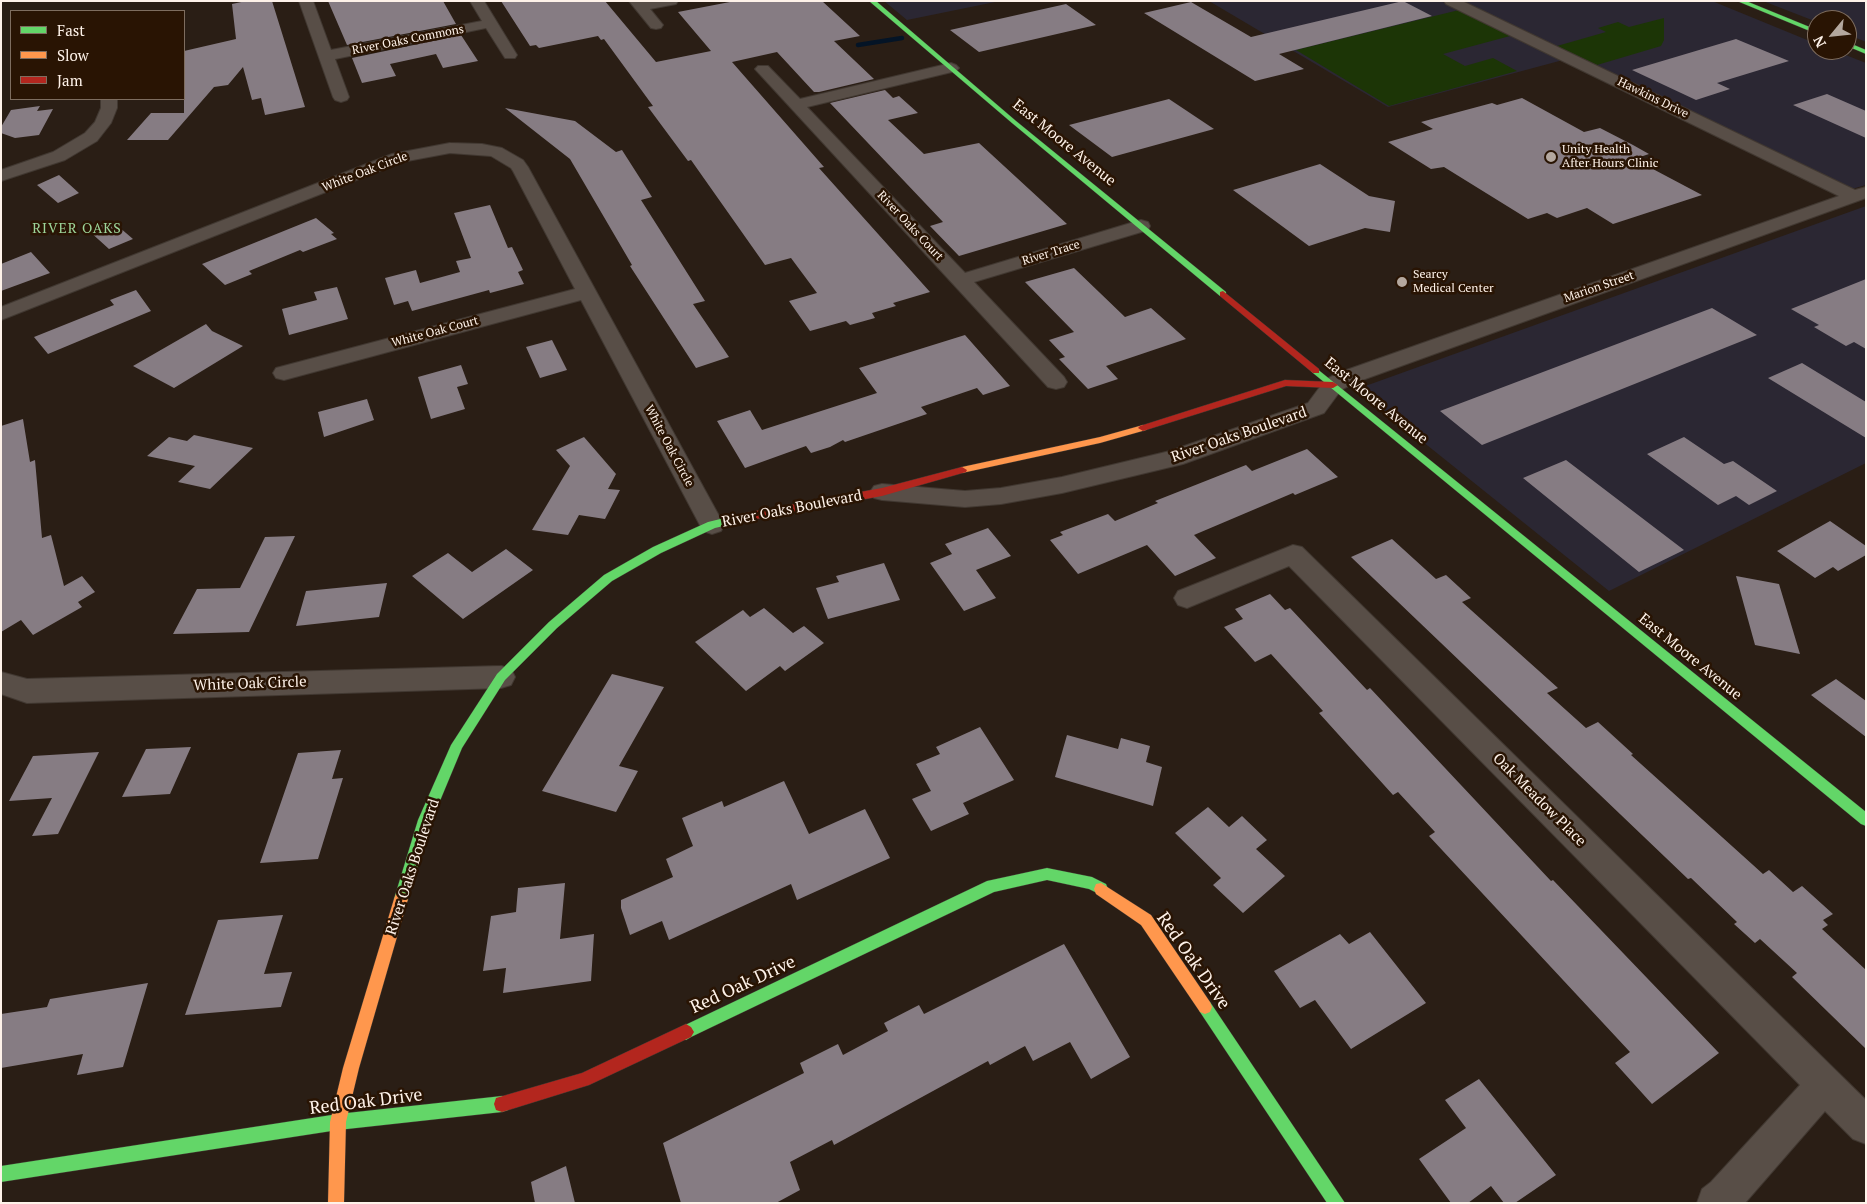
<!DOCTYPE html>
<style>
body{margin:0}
#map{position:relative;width:1867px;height:1204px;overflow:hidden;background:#2a1e15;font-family:"PT Serif",serif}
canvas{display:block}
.frame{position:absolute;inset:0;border:2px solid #fef2e9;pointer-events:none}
.legend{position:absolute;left:10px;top:10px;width:175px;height:90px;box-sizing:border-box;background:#291403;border:1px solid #7e6d5f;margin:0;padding:6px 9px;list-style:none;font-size:15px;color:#fef2e9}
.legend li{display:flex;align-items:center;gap:10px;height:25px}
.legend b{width:25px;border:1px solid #7e6d5f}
.north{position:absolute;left:1807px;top:10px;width:50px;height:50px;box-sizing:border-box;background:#291403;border:1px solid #7e6d5f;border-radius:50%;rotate:242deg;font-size:14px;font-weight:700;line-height:20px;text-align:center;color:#fef2e9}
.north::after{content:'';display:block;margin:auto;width:18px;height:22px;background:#b4a89f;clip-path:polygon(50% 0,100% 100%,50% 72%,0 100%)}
</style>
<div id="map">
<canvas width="1867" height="1204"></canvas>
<div class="frame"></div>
<ul class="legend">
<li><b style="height:6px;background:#63d668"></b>Fast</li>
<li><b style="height:6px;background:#ff974d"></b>Slow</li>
<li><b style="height:6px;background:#b3261e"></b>Jam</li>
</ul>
<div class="north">N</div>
</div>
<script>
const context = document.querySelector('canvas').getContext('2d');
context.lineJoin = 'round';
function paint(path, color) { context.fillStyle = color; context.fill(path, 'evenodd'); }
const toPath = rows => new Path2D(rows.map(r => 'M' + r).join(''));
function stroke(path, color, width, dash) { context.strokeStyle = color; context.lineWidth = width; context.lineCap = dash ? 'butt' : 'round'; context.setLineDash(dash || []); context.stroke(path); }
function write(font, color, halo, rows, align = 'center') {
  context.font = font + ' "PT Serif",serif'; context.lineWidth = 5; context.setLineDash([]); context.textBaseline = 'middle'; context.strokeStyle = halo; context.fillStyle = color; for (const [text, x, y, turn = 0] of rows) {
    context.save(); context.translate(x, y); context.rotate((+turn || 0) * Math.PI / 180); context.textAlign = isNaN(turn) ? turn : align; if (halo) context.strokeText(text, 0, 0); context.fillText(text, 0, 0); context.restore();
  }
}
paint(toPath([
 [884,1,1000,1,907,20],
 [1209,1,1441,1,1563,60,1388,107],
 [1461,1,1712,1,1817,44,1817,50,1833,50,1866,63,1866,185,1852,189],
 [1763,1,1866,1,1866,42,1847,34,1847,20,1817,20,1817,22],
 [1866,206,1866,463,1609,591,1357,389]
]), '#2b2733');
paint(toPath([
 [1459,10,1510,36,1443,54,1465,66,1493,58,1517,71,1389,106,1296,50],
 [1664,18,1664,40,1661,46,1597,65,1557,46,1606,32,1598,28,1618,22,1629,27]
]), '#1c3506');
stroke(toPath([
 [858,45,902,38]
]), '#041426', 4.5);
paint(toPath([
 [246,1,272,1,305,107,265,115,261,98,252,100,243,67,228,85,214,87,168,140,127,140,151,113,184,113,184,51,236,39,232,4],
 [328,1,443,1,456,24,347,45],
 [501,1,605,1,656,62,711,51,678,12,735,1,822,1,860,36,834,41,874,79,819,92,814,92,777,52,732,62,824,167,819,168,930,292,893,303,896,306,872,313,875,318,850,325,846,321,810,331,789,301,817,293,791,258,765,265,691,160,688,161,648,107,653,106,604,39,601,40,598,36,539,48,536,45,530,46],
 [1403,1,1432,16,1279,54,1304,69,1255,81,1144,13,1191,2,1251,37],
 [1066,4,1096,25,979,52,950,30],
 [461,35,478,61,443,68,436,54,390,64,396,76,362,83,352,58],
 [1736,39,1789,61,1717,83,1730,89,1696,100,1632,70],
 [885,90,893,98,899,96,918,113,888,120,924,154,979,143,1067,224,959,256,930,226,943,222,830,103],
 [1827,94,1866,111,1866,138,1793,105],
 [1522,98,1584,132,1600,128,1633,145,1649,154,1634,159,1702,195,1613,224,1587,208,1557,218,1547,213,1528,219,1444,167,1431,169,1388,142,1433,129,1421,122,1492,103,1497,105],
 [1169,99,1214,129,1112,157,1069,125],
 [40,106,37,111,53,109,39,135,15,138,1,133,1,127,11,110],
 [505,108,575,121,616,152,622,150,652,197,641,200,705,301,693,304,729,357,696,368,630,266,632,265,570,159],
 [1320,164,1369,196,1395,201,1390,232,1365,228,1309,246,1233,190],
 [59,175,79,193,58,203,37,185],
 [490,205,508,248,512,247,523,270,518,272,524,284,490,293,489,290,412,311,408,301,394,305,385,278,416,270,420,283,460,272,456,261,471,258,454,213],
 [316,218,334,233,331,234,337,239,303,252,300,250,249,271,252,274,225,285,202,264],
 [112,221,133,239,109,249,88,230],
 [31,252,50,273,1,291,1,264],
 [1074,268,1125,317,1151,308,1186,339,1106,366,1118,379,1088,389,1059,359,1065,357,1049,340,1074,332,1025,282],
 [1866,279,1866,349,1854,342,1846,346,1814,327,1819,325,1791,309],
 [337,287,348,319,289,335,282,309,317,300,314,292],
 [136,290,151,311,48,354,34,337,114,305,110,300],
 [1712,308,1757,335,1482,445,1440,411],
 [206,324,212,331,243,346,174,388,133,366],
 [965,335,1010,386,983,395,977,388,921,407,927,414,845,442,843,440,830,447,811,453,806,446,745,468,717,421,750,410,762,430,877,393,859,368],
 [552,340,567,370,540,378,526,347],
 [1802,363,1866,402,1866,438,1768,378],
 [461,365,468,384,457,387,465,409,431,419,418,377],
 [367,399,374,420,324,437,318,412],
 [23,419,30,462,35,460,42,538,51,535,64,586,82,576,95,592,78,602,82,607,33,635,21,620,1,632,1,426],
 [194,435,253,448,210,489,178,482,195,466,147,456,169,437,187,441],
 [584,437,616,474,608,489,620,490,605,519,579,515,568,535,532,530,570,466,556,450],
 [1684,437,1724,464,1733,461,1777,491,1749,505,1736,496,1718,505,1647,454],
 [1307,449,1338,477,1295,495,1293,493,1194,535,1216,558,1175,576,1147,545,1078,574,1050,540,1063,535,1060,532,1108,514,1115,521,1158,503,1155,501,1246,465,1252,471],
 [1566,460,1684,550,1639,572,1523,478],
 [1830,521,1866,546,1866,555,1838,571,1833,567,1815,578,1777,551],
 [988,528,1011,556,976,570,996,598,964,611,930,563,952,554,945,544],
 [295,536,249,632,173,634,197,589,240,588,265,537],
 [1392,539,1436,579,1446,575,1471,598,1462,602,1558,688,1547,693,1586,728,1598,722,1633,754,1631,755,1763,874,1769,870,1793,892,1802,886,1833,914,1823,920,1828,925,1822,929,1866,970,1866,1049,1792,977,1797,973,1760,939,1755,943,1734,924,1737,922,1691,878,1688,879,1351,557],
 [506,549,533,570,463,619,412,576,448,553,472,572],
 [884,563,900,600,828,619,816,588,839,582,836,576],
 [1736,576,1779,584,1800,654,1755,645],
 [387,583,379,617,296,626,306,591],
 [1270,594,1285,610,1290,608,1367,690,1370,688,1551,881,1553,880,1719,1053,1652,1104,1615,1063,1630,1052,1429,836,1435,832,1398,792,1393,795,1319,713,1323,711,1271,654,1255,662,1224,627,1243,619,1235,609],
 [764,608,793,633,804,626,824,643,785,671,780,666,746,691,695,642,743,610,750,617],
 [612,674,664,687,619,766,638,771,616,812,542,791],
 [1836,679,1866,701,1866,737,1811,695],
 [980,727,1014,780,963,803,969,814,931,831,912,799,931,791,916,764,940,754,936,747],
 [1067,735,1118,749,1121,738,1150,746,1146,762,1162,767,1153,806,1055,777],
 [191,747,170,794,122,797,146,749],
 [341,750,332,779,343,778,318,859,260,863,298,753],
 [99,752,58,834,32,836,52,798,9,801,33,756],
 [784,781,809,834,865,809,890,858,797,900,791,884,669,940,662,921,630,935,621,908,621,900,673,877,666,859,693,846,682,818,722,801,724,807],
 [1208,807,1229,827,1242,816,1267,840,1256,849,1285,876,1243,913,1213,885,1221,878,1175,833],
 [565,883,560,939,594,934,591,981,503,993,506,968,483,971,491,916,516,912,518,888],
 [283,915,264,974,292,972,281,1007,185,1015,218,920],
 [1370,932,1426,1003,1351,1049,1315,1000,1300,1008,1274,971,1340,934,1349,944],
 [1064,944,1130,1057,1091,1079,1070,1042,1033,1061,1025,1046,990,1065,988,1061,834,1145,832,1140,790,1162,800,1190,776,1203,681,1203,663,1143,804,1073,800,1063,838,1044,843,1055,888,1031,884,1023,919,1005,924,1014],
 [148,983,123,1067,77,1075,83,1054,1,1068,1,1014,47,1007,50,999],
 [1479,1079,1556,1175,1515,1203,1504,1203,1491,1186,1468,1203,1451,1203,1419,1159,1466,1128,1445,1100],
 [566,1166,575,1203,535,1203,531,1182]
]), '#867c83');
const street = toPath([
 [299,1,313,1,331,50,482,21,470,1,484,1,517,55,515,58,505,58,486,28,335,59,349,97,347,100,341,102,335,100,333,97,299,1],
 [629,1,644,2,678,1,676,4,650,9,663,25,661,28,656,29,651,28,629,1],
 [1444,1,1462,1,1855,190,1866,187,1866,198,1354,383,1341,390,1324,413,1183,464,1062,493,1001,504,965,507,882,500,874,498,870,492,874,486,882,484,965,491,1001,488,1062,477,1170,451,1308,403,1325,380,1338,373,1839,196,1446,4,1444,1],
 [951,63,956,65,959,68,956,71,807,107,965,273,1134,222,1141,220,1148,222,1150,226,1148,230,974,282,1064,377,1067,382,1064,387,1056,389,1048,387,755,69,758,66,768,66,800,99,951,63],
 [101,99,117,99,117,108,111,123,97,141,65,160,1,181,1,170,53,152,85,133,95,122,101,108,101,99],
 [450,143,482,144,502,148,523,160,528,167,724,525,721,531,712,534,703,531,581,300,284,380,276,378,273,373,276,368,575,289,513,171,511,168,491,156,450,153,402,162,1,320,1,307,392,154,450,143],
 [1293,545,1302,547,1866,1100,1866,1144,1853,1139,1825,1111,1745,1203,1697,1203,1702,1189,1711,1182,1800,1085,1289,566,1187,608,1178,605,1174,598,1178,591,1293,545],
 [501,666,511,669,515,677,511,685,501,688,27,703,1,694,1,672,27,679,501,666]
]);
const fast = toPath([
 [869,1,876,1,1016,121,1226,292,1226,296,1220,296,1012,123,869,1],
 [1737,1,1746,1,1817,30,1817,34,1737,1],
 [1847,42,1866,50,1866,54,1847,46,1847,42],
 [1316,368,1866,812,1866,826,1861,824,1313,373,1311,371,1316,368],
 [745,513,749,514,750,517,749,520,715,528,661,553,612,581,557,628,505,680,462,748,432,820,408,899,406,904,401,906,396,904,394,899,418,820,451,745,497,674,549,622,604,575,653,547,708,522,745,513],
 [1047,868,1092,877,1106,884,1108,889,1106,894,1101,895,1089,889,1047,880,994,892,691,1037,686,1040,681,1037,678,1032,681,1027,987,881,1047,868],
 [1205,1000,1210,1002,1345,1203,1327,1203,1200,1012,1198,1007,1200,1002,1205,1000],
 [502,1096,508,1098,510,1104,508,1110,502,1112,338,1130,1,1182,1,1166,338,1114,502,1096]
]);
const slow = toPath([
 [1143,425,1148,428,1146,430,1100,443,962,473,957,470,962,467,1100,437,1143,425],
 [1101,883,1151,915,1210,1002,1212,1007,1210,1012,1205,1014,1200,1012,1141,925,1096,894,1094,889,1096,884,1101,883],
 [401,892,406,894,408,899,359,1068,346,1122,344,1203,328,1203,330,1122,343,1068,394,899,396,894,401,892]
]);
const jam = toPath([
 [1223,291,1319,369,1319,373,1313,373,1220,296,1220,292,1223,291],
 [1285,380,1333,382,1338,385,1333,388,1286,386,1146,430,1143,431,1138,428,1140,426,1285,380],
 [962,467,967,470,966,472,882,496,745,521,740,517,745,513,882,488,962,467],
 [686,1024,691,1027,694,1032,691,1037,589,1085,502,1112,496,1110,494,1104,496,1098,582,1073,686,1024]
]);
stroke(street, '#413831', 2);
stroke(fast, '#413831', 1);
stroke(slow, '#413831', 1);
stroke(jam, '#413831', 1);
paint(street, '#584e47');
paint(fast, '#63d668');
paint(slow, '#ff974d');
paint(jam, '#b3261e');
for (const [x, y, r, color] of [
 [1551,157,6,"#b4a89f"],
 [1402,282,6,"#b4a89f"]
]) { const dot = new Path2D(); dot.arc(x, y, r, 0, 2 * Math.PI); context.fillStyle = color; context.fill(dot); stroke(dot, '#291403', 2); }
write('12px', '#fef2e9', '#291403', [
 ["River Oaks Commons",408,40,-11],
 ["Hawkins Drive",1653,98,26],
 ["White Oak Circle",365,172,-21],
 ["River Oaks Court",910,226,47],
 ["River Trace",1051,253,-17],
 ["Marion Street",1599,287,-19],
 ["White Oak Court",435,332,-15],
 ["White Oak Circle",669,446,62]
]);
write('12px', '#fef2e9', '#291403', [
 ["Unity Health",1562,150],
 ["After Hours Clinic",1562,164],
 ["Searcy",1413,275],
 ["Medical Center",1413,289]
], 'left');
context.letterSpacing = '1px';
write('14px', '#9cd499', '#291403', [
 ["RIVER OAKS",77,229]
]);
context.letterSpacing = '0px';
write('15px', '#fef2e9', '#291403', [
 ["East Moore Avenue",1064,143,39],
 ["East Moore Avenue",1376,401,39],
 ["River Oaks Boulevard",1239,435,-19],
 ["River Oaks Boulevard",792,509,-11],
 ["East Moore Avenue",1690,657,39],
 ["White Oak Circle",250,684,-2],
 ["Oak Meadow Place",1539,800,45],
 ["River Oaks Boulevard",413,867,-72]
]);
write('18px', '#fef2e9', '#291403', [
 ["Red Oak Drive",1193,961,55],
 ["Red Oak Drive",743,985,-25],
 ["Red Oak Drive",366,1102,-7]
]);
</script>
